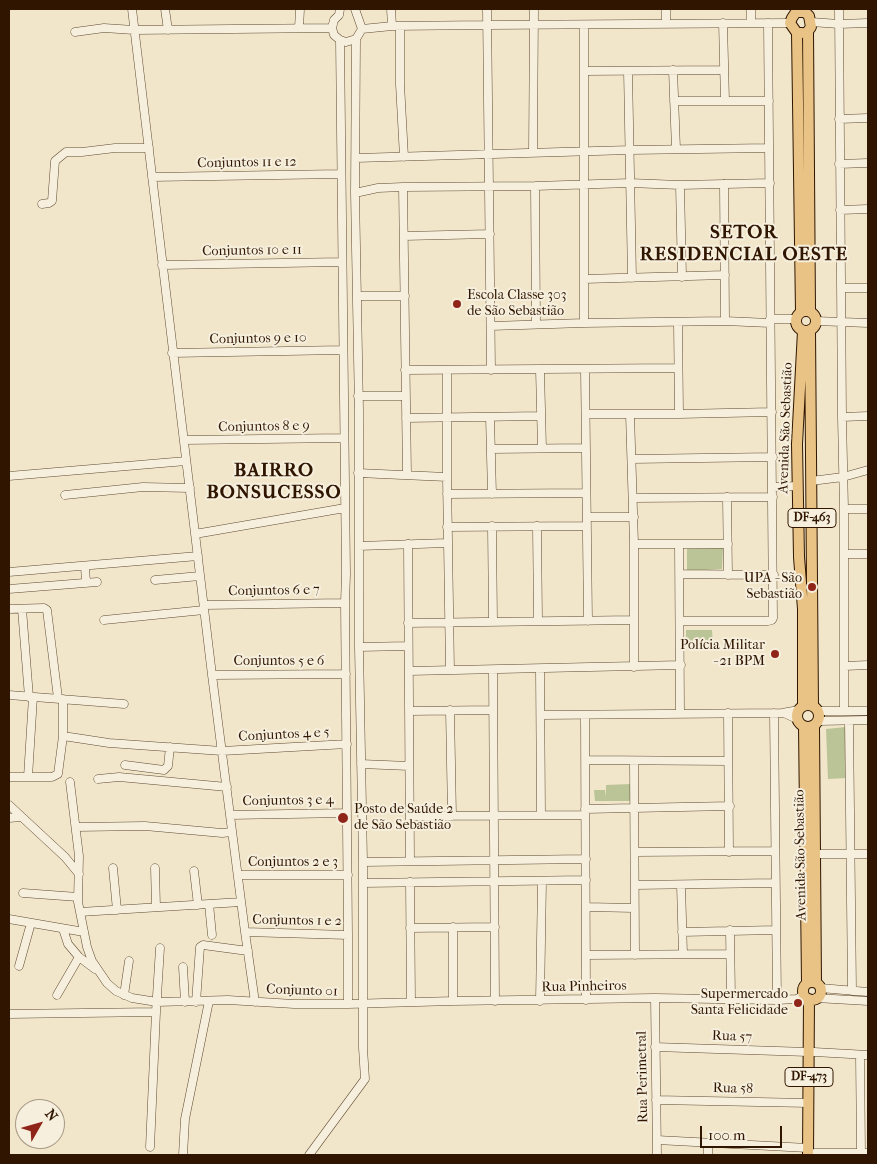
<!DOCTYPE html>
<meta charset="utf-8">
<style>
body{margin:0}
#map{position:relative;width:877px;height:1164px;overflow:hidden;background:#f1e6ca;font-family:"IM FELL French Canon",serif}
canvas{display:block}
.frame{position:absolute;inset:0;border:10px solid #301600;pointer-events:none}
.north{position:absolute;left:15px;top:1099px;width:50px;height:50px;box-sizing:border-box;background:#f6efdd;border:1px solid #a79885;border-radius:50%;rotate:52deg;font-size:14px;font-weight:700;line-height:20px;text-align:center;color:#301600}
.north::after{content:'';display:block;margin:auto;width:18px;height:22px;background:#8f2418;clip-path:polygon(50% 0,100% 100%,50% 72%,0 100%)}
.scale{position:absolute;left:700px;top:1126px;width:82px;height:22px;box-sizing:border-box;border:2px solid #301600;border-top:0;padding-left:6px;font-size:15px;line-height:18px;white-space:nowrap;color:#301600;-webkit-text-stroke:4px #f6efdd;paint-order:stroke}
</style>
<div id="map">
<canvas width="877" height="1164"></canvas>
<div class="frame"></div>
<div class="north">N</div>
<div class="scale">100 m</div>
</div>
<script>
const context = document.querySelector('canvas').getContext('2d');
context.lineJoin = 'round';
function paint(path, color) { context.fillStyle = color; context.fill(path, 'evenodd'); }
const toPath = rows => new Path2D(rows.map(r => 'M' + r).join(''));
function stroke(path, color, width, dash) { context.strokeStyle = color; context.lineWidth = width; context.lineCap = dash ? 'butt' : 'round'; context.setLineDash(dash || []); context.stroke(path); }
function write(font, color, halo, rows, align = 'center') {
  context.font = font + ' "IM FELL French Canon",serif'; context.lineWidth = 4; context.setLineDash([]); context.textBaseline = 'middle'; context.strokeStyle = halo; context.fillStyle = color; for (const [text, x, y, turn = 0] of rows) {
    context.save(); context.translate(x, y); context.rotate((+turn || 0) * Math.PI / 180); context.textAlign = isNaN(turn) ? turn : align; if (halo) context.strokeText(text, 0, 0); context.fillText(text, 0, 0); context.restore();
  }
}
paint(toPath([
 [723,548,722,569,687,571,687,549],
 [686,630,712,630,713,646,686,646],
 [846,727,847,778,828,779,826,729],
 [631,784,631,801,595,801,594,790,605,790,606,797,606,785]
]), '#bbc496');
const minor = toPath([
 [132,9,212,675,245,932,255,1002],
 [165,9,168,30],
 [340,9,339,15,334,20,332,28,334,35,340,40,346,42,356,39,362,29,355,9],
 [391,9,392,26],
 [487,9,491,370],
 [666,9,666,24],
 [751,9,751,23],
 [839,9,842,417,844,509,844,711],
 [811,22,839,24,868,23],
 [723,23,725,101],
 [400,26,400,84,404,157],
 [299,28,300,9],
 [362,29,392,26,488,25,790,23],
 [75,32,104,28,134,30,332,28],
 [340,40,346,574,345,603,348,935,348,1004],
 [673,70,676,149],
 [584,71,724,70],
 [628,71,632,278],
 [674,101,769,101],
 [839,119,868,118],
 [533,153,534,9],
 [356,158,630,150,769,148],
 [839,164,868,163],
 [152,177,341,174],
 [724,184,725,321],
 [680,185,682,277],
 [535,186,536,324],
 [403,187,407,475],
 [355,193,378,188,403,187,535,186,630,183,680,185,770,183],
 [42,204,49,203,52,201,55,161,66,152,82,152,115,148,149,148],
 [840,210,868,209],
 [404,236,490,234],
 [162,265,342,262],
 [584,279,725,275],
 [841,288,868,288],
 [357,296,405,296],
 [770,319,796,319],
 [816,321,868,323],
 [678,322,679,414],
 [584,323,584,25],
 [491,326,584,323,725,321,770,323],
 [172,353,343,350],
 [585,369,588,621],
 [405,370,677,368],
 [447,370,447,477,450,670],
 [540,370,542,448],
 [358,396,405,396],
 [587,414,679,414,772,412],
 [630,414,634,544,634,667],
 [490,417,492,494],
 [842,417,868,416],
 [406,418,541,416],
 [184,440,344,438],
 [491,449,586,448],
 [632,459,773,457],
 [358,473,447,477],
 [9,476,186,461],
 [811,481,843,477,868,470],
 [773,487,798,486],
 [447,494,586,493],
 [65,495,143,487,190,488],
 [727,497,728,575],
 [633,498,773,497],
 [844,509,868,509],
 [587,517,634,517],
 [492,526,493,622],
 [537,526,538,621],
 [447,527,587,526],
 [195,534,345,508],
 [408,544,410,861],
 [634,544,728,544],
 [679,544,680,713],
 [359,546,447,543],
 [845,554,868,554],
 [85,566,86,583],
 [9,572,198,556],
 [680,574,774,575],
 [155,580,200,576],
 [9,589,97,582],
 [204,605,345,603],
 [9,609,44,608,47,610,58,698],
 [22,609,29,697],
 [104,620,204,610],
 [680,621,768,621,772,620,773,618,768,23],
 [408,623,634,620],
 [359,647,408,646],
 [845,666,868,665],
 [540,669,541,815],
 [493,670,495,1001],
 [409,671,681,665],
 [212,675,346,674],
 [9,695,124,704],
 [450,710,452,816],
 [409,711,493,710],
 [818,711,868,711],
 [728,713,729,852],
 [774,713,777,1000],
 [784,713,797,719],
 [541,715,782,713,799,710],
 [585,715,586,1000],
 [819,721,868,720],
 [849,721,852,991],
 [63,736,109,743,222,751,347,744],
 [586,760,728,761],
 [634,761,635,955],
 [361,764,409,766],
 [125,765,164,770,168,766,170,747],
 [9,777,52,777,58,774,63,736,63,699],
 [28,777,33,697],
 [98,779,119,777,227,787],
 [70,782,79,856,78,902,87,947,92,961,107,983,116,991,132,998,157,1002,228,1000,294,1004,348,1004,453,1001,655,998,777,1000,797,999,804,995],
 [9,805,65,857,79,874],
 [585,809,730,806],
 [230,815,347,813],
 [410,816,585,815],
 [9,818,21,817],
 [76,827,145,826,222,833,232,832],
 [635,852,775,851],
 [814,854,868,854],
 [363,862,586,859],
 [113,868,117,910],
 [155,868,156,907],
 [194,871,198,905],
 [238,875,348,875],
 [410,882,411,1002],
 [363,883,586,880],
 [635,885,775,883],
 [681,885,683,954],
 [23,893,78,897],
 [209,904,212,935],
 [586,907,634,908],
 [80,912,241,902],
 [9,919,84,932],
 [453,927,453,1001],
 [410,928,495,927],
 [63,929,68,944,79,957,95,969],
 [730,930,731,999],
 [245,932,348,935],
 [682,932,776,930],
 [586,955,730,954],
 [19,966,31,923],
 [183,967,185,1002],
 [820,988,868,992],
 [57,995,79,957],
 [124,995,129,961],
 [655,998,657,1155],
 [816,998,868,1001],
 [540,1001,542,881],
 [196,1002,200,947,203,945,248,951],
 [9,1014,156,1012,160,948],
 [655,1047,808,1052],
 [814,1052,868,1055],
 [860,1055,861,1153],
 [656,1100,809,1103],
 [657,1140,808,1148],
 [708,1143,708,1155],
 [150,1147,156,1012],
 [815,1153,868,1153],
 [183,1155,185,1119,209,1001],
 [309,1155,365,1079,363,1048,363,862,359,647,359,410,355,193,356,39]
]);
const major = toPath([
 [805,12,809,16,811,27,808,31,810,311],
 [797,33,801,312],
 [802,33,797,33,790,23,792,18,796,12,805,12],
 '796 321a10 10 0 1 1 20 0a10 10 0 1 1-20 0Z',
 [810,330,813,706],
 [803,331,797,444,799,557,803,609,803,706],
 '797 716a11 11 0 1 1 22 0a11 11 0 1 1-22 0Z',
 [814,726,816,983],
 [804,727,807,983],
 '803 991a9 9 0 1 1 18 0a9 9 0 1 1-18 0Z',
 [808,1155,809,999]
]);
stroke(minor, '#604a32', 9);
stroke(major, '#301600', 12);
stroke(minor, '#f6efdd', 8);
stroke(major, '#e8c385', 10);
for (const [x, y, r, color] of [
 [457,304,5,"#8f2418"],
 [812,587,5,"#8f2418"],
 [775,654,5,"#8f2418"],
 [343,818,6,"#8f2418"],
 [798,1003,5,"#8f2418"]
]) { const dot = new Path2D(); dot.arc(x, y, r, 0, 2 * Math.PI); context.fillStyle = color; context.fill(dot); stroke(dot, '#f6efdd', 2); }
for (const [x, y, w] of [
 [812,518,48],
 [809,1077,48]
]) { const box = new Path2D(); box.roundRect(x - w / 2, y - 9.5, w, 19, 4); context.fillStyle = '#f6efdd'; context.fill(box); stroke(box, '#301600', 1); }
write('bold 12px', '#301600', null, [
 ["DF-463",812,518],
 ["DF-473",809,1077]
]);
write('14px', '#301600', '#f6efdd', [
 ["Conjuntos 11 e 12",247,163,-1],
 ["Conjuntos 10 e 11",252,251,-1],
 ["Conjuntos 9 e 10",258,339,-1],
 ["Conjuntos 8 e 9",264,427,-1],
 ["Avenida São Sebastião",786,428,-88],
 ["Conjuntos 6 e 7",274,591,-1],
 ["Conjuntos 5 e 6",279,662],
 ["Conjuntos 4 e 5",284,735,-3],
 ["Conjuntos 3 e 4",288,801,-1],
 ["Avenida São Sebastião",801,855,-91],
 ["Conjuntos 2 e 3",293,863],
 ["Conjuntos 1 e 2",297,921,1],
 ["Rua Pinheiros",584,987,-1],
 ["Conjunto 01",302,991,2],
 ["Rua 57",732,1037,2],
 ["Rua Perimetral",643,1077,-91],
 ["Rua 58",733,1089,1]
]);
write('14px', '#301600', '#f6efdd', [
 ["Escola Classe 303",467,296,"left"],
 ["de São Sebastião",467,312,"left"],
 ["UPA - São",802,579],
 ["Sebastião",802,595],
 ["Polícia Militar",765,646],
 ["- 21 BPM",765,662],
 ["Posto de Saúde 2",354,810,"left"],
 ["de São Sebastião",354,826,"left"],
 ["Supermercado",788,995],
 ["Santa Felicidade",788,1011]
], 'right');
context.letterSpacing = '1px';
write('bold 19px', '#301600', '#f6efdd', [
 ["SETOR",744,233],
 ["RESIDENCIAL OESTE",744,255],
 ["BAIRRO",274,471],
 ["BONSUCESSO",274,493]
]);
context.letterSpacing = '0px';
</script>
